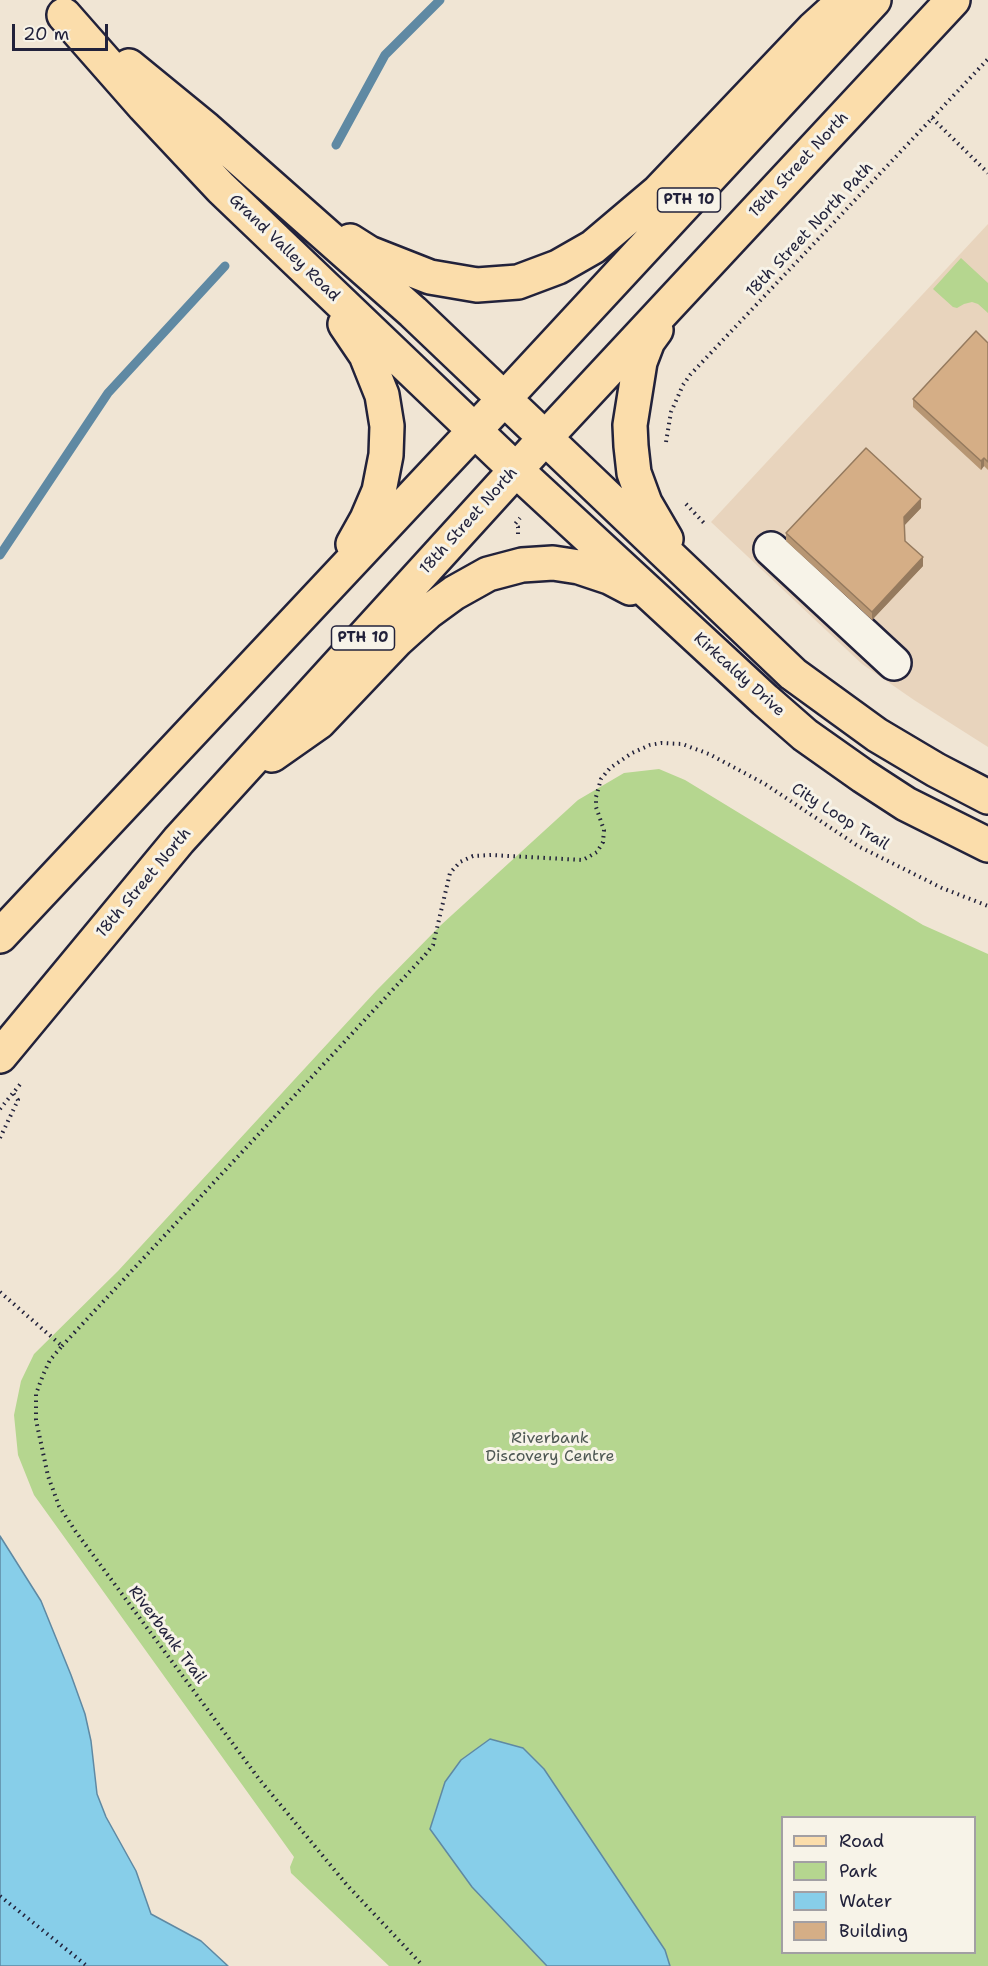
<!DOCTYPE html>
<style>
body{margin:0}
#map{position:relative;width:988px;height:1966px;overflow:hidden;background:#f0e5d4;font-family:"Shantell Sans",sans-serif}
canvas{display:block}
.legend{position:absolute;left:781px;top:1816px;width:195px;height:138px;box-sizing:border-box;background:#f7f3e8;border:2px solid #a29fa3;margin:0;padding:8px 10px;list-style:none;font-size:18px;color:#22223b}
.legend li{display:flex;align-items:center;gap:12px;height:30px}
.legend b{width:30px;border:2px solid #a29fa3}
.scale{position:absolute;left:12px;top:24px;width:96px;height:27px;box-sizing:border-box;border:3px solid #22223b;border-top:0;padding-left:8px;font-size:18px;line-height:21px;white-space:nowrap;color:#22223b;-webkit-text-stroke:4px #f7f3e8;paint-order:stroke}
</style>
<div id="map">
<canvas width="988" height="1966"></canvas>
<ul class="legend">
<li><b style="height:8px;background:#fbddab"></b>Road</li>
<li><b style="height:16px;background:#b5d68f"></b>Park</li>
<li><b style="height:16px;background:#87cee9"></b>Water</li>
<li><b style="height:16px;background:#d5ae86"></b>Building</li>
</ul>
<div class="scale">20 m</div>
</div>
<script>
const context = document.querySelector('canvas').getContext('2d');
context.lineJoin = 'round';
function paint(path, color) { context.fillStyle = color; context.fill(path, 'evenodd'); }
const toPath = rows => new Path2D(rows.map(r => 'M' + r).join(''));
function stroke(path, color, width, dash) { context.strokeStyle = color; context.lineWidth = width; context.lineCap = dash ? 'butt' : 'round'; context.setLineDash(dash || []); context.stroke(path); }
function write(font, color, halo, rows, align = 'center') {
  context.font = font + ' "Shantell Sans",sans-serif'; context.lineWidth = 6; context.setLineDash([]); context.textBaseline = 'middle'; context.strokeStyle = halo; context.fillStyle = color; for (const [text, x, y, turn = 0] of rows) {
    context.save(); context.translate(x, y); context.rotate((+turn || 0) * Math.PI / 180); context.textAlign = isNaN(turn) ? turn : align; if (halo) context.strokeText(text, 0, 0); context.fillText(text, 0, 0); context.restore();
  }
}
paint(toPath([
 [988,224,988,747,914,700,862,664,711,522]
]), '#e8d4bd');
paint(toPath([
 [961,258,988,283,988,313,978,304,972,302,964,304,957,308,953,307,933,289],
 [659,769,685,780,923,925,988,954,988,1966,389,1966,291,1873,290,1867,294,1857,34,1495,18,1455,14,1415,21,1381,34,1354,118,1271,376,991,441,925,578,800,624,773],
 [782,1818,974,1818,974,1952,782,1952]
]), '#b5d68f');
const water = toPath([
 [0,1536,41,1601,71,1675,85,1714,91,1741,97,1794,106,1817,136,1871,151,1914,201,1941,228,1966,0,1966,0,1536],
 [490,1739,523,1748,544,1769,665,1950,670,1966,547,1966,472,1887,430,1829,445,1782,461,1760,490,1739]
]);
paint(water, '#87cee9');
stroke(water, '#5f89a3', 1.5);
stroke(toPath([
 [336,145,385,55,440,0],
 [0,555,108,393,225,266]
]), '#5f89a3', 9);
const minor = toPath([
 [771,549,894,663]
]);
const major = toPath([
 [64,15,144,106,221,188,516,470,765,700,805,735,863,776,906,804,988,845],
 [129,66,206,129,413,312,793,674,877,735,936,770,988,797],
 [350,241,369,253,430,277,477,285,518,282,558,267,593,247,658,192,813,29,845,0],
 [345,324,366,355,382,395,387,426,386,455,379,491,367,519,353,544],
 [656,330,648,341,640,362,630,425,631,446,634,473,645,503,666,539],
 [272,755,319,722,397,640,428,612,454,593,488,574,522,565,553,563,579,567,609,577,630,588],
 [0,936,504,399,874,0],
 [0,1056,179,840,545,438,953,0]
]);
stroke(minor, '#22223b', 38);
stroke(major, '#22223b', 38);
stroke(toPath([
 [932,118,988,173],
 [666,442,671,412,683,385,690,375,988,59],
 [686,504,704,523],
 [518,534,518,527,515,524,520,518],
 [0,1109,22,1082],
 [0,1138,18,1100,13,1093],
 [0,1292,62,1346,50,1360,43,1375,36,1394,36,1420,48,1476,59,1506,76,1532,259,1779,347,1885,423,1966],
 [62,1346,425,955,433,945,450,873,460,862,473,856,491,855,583,860,597,852,603,842,604,830,596,807,596,797,601,779,610,768,632,753,650,745,661,743,682,744,709,754,765,784,858,846,942,888,988,906],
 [0,1896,87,1966]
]), '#22223b', 4, [1.5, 4.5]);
stroke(minor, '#f7f3e8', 33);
stroke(major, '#fbddab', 33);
paint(toPath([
 [988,343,988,470,984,466,981,470,913,407,913,399],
 [921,508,904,525,905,541,923,566,872,620,786,541,786,533]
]), '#b79673');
paint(toPath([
 [984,458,984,466,981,470,981,461],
 [921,499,921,508,904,526,904,517],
 [923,557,923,566,872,620,872,612]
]), '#957a5e');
const building = toPath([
 [976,331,988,343,988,462,984,458,981,461,913,399,976,331],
 [866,448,921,499,904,517,905,541,923,557,872,612,786,533,866,448]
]);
paint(building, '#d5ae86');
stroke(building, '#957a5e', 1.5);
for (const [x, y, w] of [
 [689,200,63],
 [363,638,63]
]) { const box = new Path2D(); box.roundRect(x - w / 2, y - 12, w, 24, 4.5); context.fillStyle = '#f7f3e8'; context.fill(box); stroke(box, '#22223b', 1.5); }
write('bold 15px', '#22223b', null, [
 ["PTH 10",689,200],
 ["PTH 10",363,638]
]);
write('16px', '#22223b', '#f7f3e8', [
 ["18th Street North",799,165,-47],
 ["18th Street North Path",810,230,-47],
 ["Grand Valley Road",284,248,44],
 ["18th Street North",469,521,-48],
 ["Kirkcaldy Drive",739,675,42],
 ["City Loop Trail",840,817,32],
 ["18th Street North",144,883,-50],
 ["Riverbank Trail",167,1635,53]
]);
write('16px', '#4e5854', '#f7f3e8', [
 ["Riverbank",550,1439],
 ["Discovery Centre",550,1457]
]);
</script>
